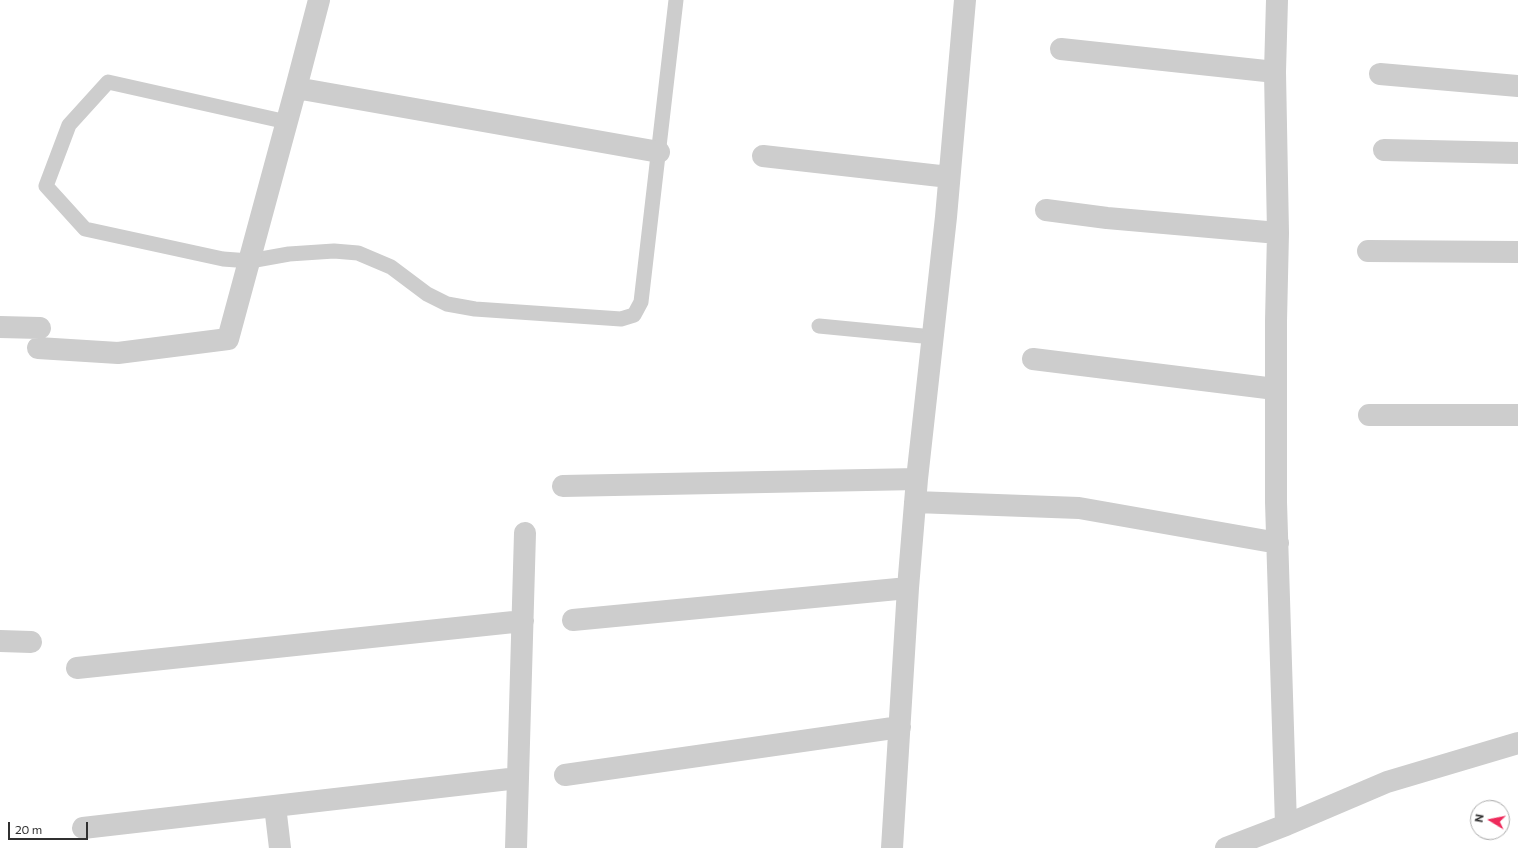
<!DOCTYPE html>
<style>
body{margin:0}
#map{position:relative;width:1518px;height:848px;overflow:hidden;background:#fff;font-family:Commissioner,sans-serif}
canvas{display:block}
.north{position:absolute;left:1470px;top:800px;width:40px;height:40px;box-sizing:border-box;background:#fff;border:1px solid #acacac;border-radius:50%;rotate:280deg;font-size:11px;font-weight:700;line-height:16px;text-align:center;color:#303030}
.north::after{content:'';display:block;margin:auto;width:14px;height:18px;background:#ee2a5b;clip-path:polygon(50% 0,100% 100%,50% 72%,0 100%)}
.scale{position:absolute;left:8px;top:822px;width:80px;height:18px;box-sizing:border-box;border:2px solid #303030;border-top:0;padding-left:5px;font-size:12px;line-height:14px;white-space:nowrap;color:#303030;-webkit-text-stroke:3px #fff;paint-order:stroke}
</style>
<div id="map">
<canvas width="1518" height="848"></canvas>
<div class="north">N</div>
<div class="scale">20 m</div>
</div>
<script>
const context = document.querySelector('canvas').getContext('2d');
context.lineJoin = 'round';
const toPath = rows => new Path2D(rows.map(r => 'M' + r).join(''));
function stroke(path, color, width, dash) { context.strokeStyle = color; context.lineWidth = width; context.lineCap = dash ? 'butt' : 'round'; context.setLineDash(dash || []); context.stroke(path); }
stroke(toPath([
 [287,122,108,82,69,125,46,186,85,229,223,259,250,261,289,254,334,251,358,253,391,267,427,294,447,304,475,309,621,319,634,315,641,302,676,0],
 [819,326,933,337]
]), '#cdcdcd', 15);
stroke(toPath([
 [1277,0,1275,72,1278,233,1276,321,1276,502,1286,825],
 [1061,49,1275,72],
 [1380,74,1518,86],
 [296,88,659,152],
 [1384,150,1518,153],
 [763,156,949,177],
 [1046,210,1107,218,1278,233],
 [1368,251,1518,252],
 [0,327,40,328],
 [38,348,118,353,228,339,296,88,319,0],
 [1033,359,1275,389],
 [1369,415,1518,415],
 [563,486,917,479],
 [915,502,1079,508,1278,543],
 [573,620,908,588],
 [0,641,31,642],
 [77,668,523,621],
 [565,775,900,727],
 [275,806,280,848],
 [83,828,518,778],
 [516,848,525,533],
 [892,848,908,588,917,479,946,217,965,0],
 [1226,848,1286,825,1387,782,1518,743]
]), '#cdcdcd', 22);
</script>
